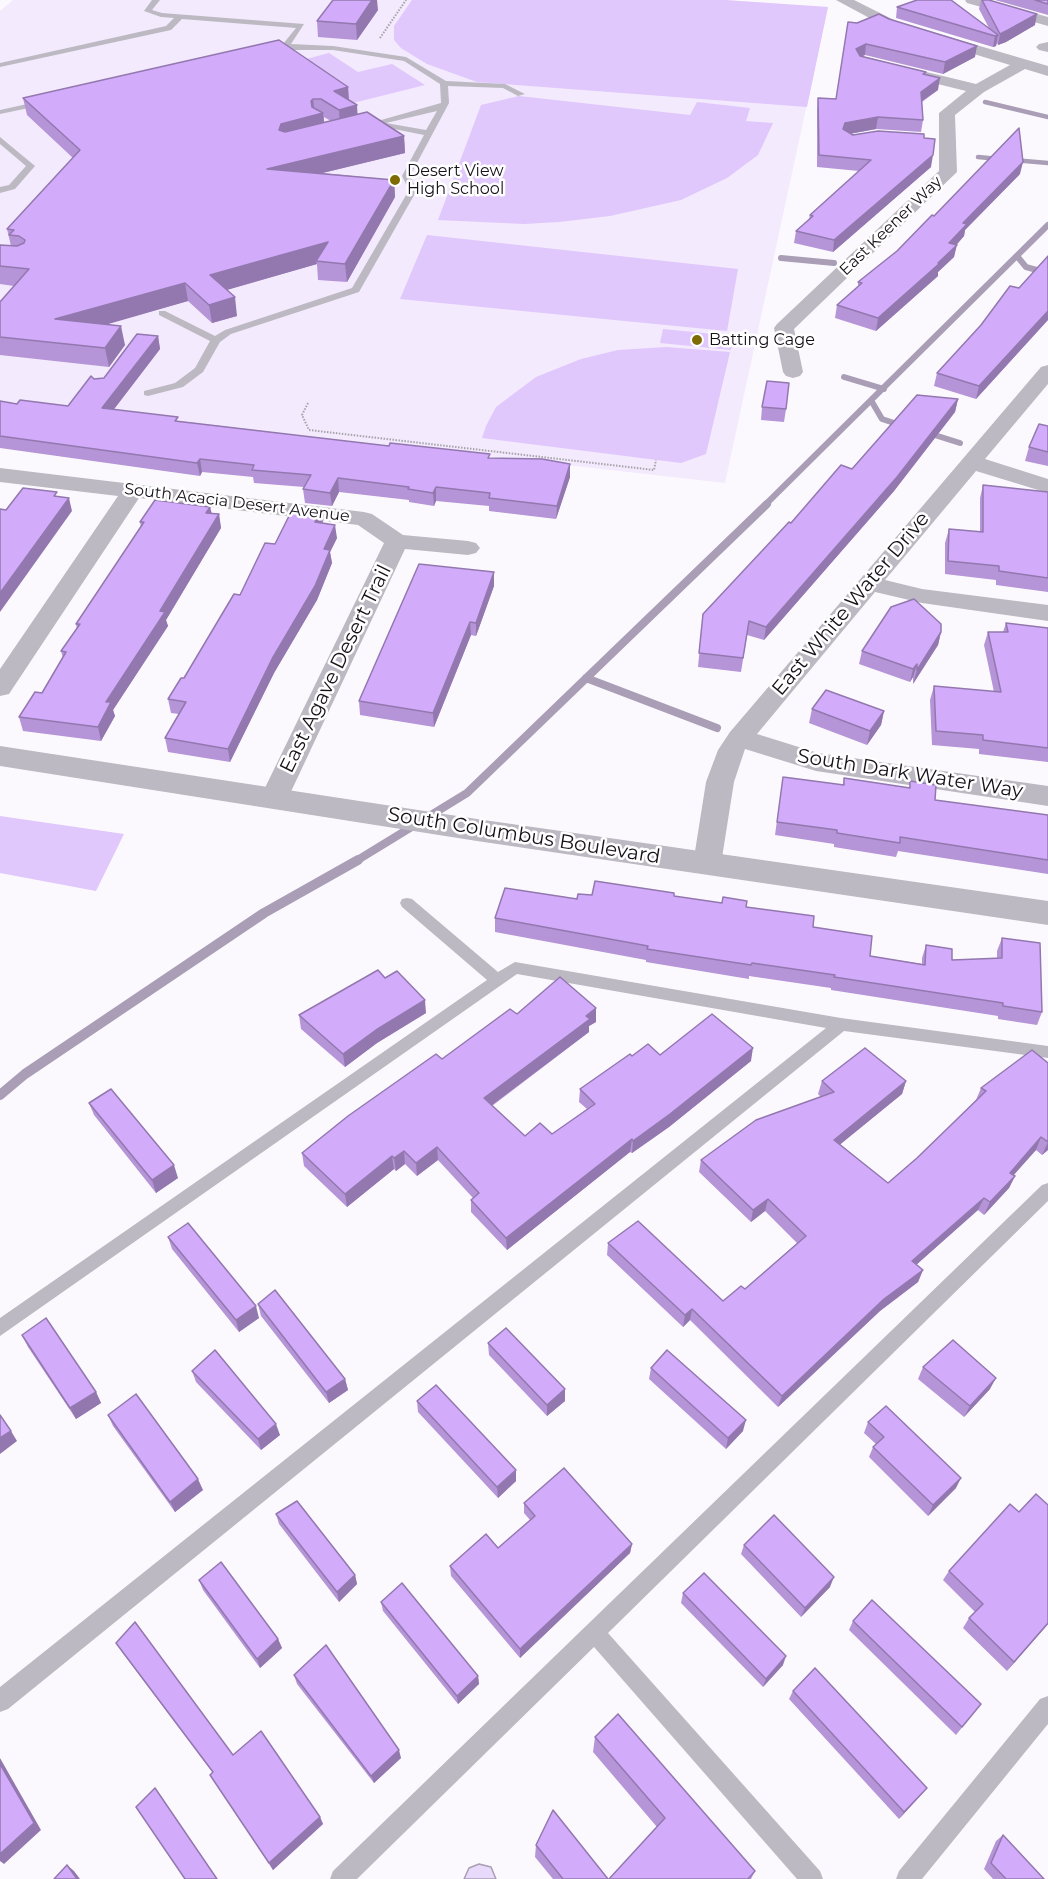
<!DOCTYPE html>
<style>
body{margin:0}
canvas{display:block;background:#fcf9fe}
</style>
<canvas width="1048" height="1879"></canvas>
<script>
const context = document.querySelector('canvas').getContext('2d');
context.lineJoin = 'round';
function paint(path, color) { context.fillStyle = color; context.fill(path, 'evenodd'); }
const toPath = rows => new Path2D(rows.map(r => 'M' + r).join(''));
function stroke(path, color, width, dash) { context.strokeStyle = color; context.lineWidth = width; context.lineCap = dash ? 'butt' : 'round'; context.setLineDash(dash || []); context.stroke(path); }
function write(font, color, halo, rows, align = 'center') {
  context.font = font + ' Montserrat,sans-serif'; context.lineWidth = 5; context.setLineDash([]); context.textBaseline = 'middle'; context.strokeStyle = halo; context.fillStyle = color; for (const [text, x, y, turn = 0] of rows) {
    context.save(); context.translate(x, y); context.rotate((+turn || 0) * Math.PI / 180); context.textAlign = isNaN(turn) ? turn : align; if (halo) context.strokeText(text, 0, 0); context.fillText(text, 0, 0); context.restore();
  }
}
paint(toPath([
 [13,0,725,0,828,7,725,483,0,401,0,11]
]), '#f3eafd');
paint(toPath([
 [412,0,725,0,828,7,807,107,477,82,427,64,401,48,394,40,394,26],
 [329,53,358,72,392,64,425,85,349,104,291,63],
 [519,96,690,115,697,102,750,108,746,121,773,123,758,155,727,178,681,200,610,216,559,222,524,224,438,220,481,105],
 [427,235,738,269,727,331,400,299],
 [663,329,733,336,731,350,660,343],
 [666,347,730,352,706,454,681,463,482,438,486,426,496,407,536,377,581,359,618,350],
 [0,816,124,834,96,891,0,873]
]), '#e0c7fc');
const water = toPath([
 [479,1864,491,1867,496,1879,464,1879,469,1868,479,1864]
]);
paint(water, '#e8dafa');
stroke(water, '#a99eb6', 1.5);
stroke(toPath([
 [985,102,1048,117],
 [978,157,999,159],
 [1013,160,1048,163]
]), '#a99eb6', 4.5);
stroke(toPath([
 [1017,256,1026,267,1048,273],
 [781,258,834,263],
 [844,377,884,389],
 [872,402,882,419,903,426],
 [925,432,960,443],
 [765,505,1048,225]
]), '#a99eb6', 6);
stroke(toPath([
 [586,678,717,728],
 [356,861,467,793,767,504]
]), '#a99eb6', 8);
stroke(toPath([
 [0,1095,25,1074,264,913,358,860]
]), '#a99eb6', 10);
stroke(toPath([
 [380,38,406,0],
 [308,403,302,415,309,430,654,470,656,460]
]), '#a6a3a9', 2, [1.5, 1.5]);
paint(toPath([
 [152,0,160,0,152,10,162,13,304,24,291,44,333,46,406,57,446,81,505,84,525,94,518,96,503,88,448,86,449,103,410,176,417,190,359,292,231,334,220,342,203,372,183,387,148,396,144,395,144,391,175,383,195,368,210,341,159,315,159,311,165,311,215,336,225,330,352,288,409,190,402,176,424,135,384,127,380,124,364,128,360,126,441,103,440,84,404,61,333,50,276,50,276,46,283,44,296,28,182,19,171,30,0,67,0,63,166,26,174,18,161,17,144,11,152,0],
 [437,111,426,130,386,123,437,111],
 [45,100,48,100,48,104,0,114,0,110,45,100],
 [0,137,35,166,15,189,0,193,0,187,9,185,26,166,0,144,0,137],
 [407,898,412,899,498,972,515,962,841,1018,1048,1046,1048,1058,844,1031,8,1709,0,1712,0,1687,826,1028,517,974,0,1336,0,1318,487,980,402,907,400,903,402,899,407,898],
 [1048,1183,1048,1201,608,1633,820,1871,823,1879,797,1879,594,1647,357,1879,330,1879,333,1871,587,1625,1042,1185,1048,1183],
 [1048,1696,1048,1724,922,1879,896,1879,899,1871,1040,1699,1048,1696]
]), '#bdb9c3');
paint(toPath([
 [836,0,854,0,898,22,1048,66,1048,76,1025,69,984,92,955,115,957,172,794,329,803,372,800,376,793,378,786,376,783,372,774,328,777,324,939,171,939,113,966,91,897,74,894,71,897,68,902,66,976,84,1010,65,888,28,836,0],
 [965,0,987,0,1048,17,1048,26,967,3,965,0],
 [1048,42,1048,52,1039,50,1036,47,1039,44,1048,42],
 [1048,365,1048,384,985,459,1048,479,1048,493,976,471,885,580,922,589,1048,605,1048,621,922,603,875,592,757,734,818,753,1048,786,1048,806,816,771,745,749,734,782,721,864,717,871,707,874,697,871,693,864,706,782,718,750,730,732,1041,367,1048,365],
 [0,468,364,512,372,514,403,535,468,541,476,543,480,548,476,553,468,555,405,549,288,798,284,805,274,808,264,805,260,798,384,543,358,525,139,498,9,694,0,696,0,669,118,496,0,482,0,468]
]), '#bdb9c3');
paint(toPath([
 [0,746,477,819,1048,901,1048,925,477,841,0,766,0,746]
]), '#bdb9c3');
paint(toPath([
 [981,0,989,0,1035,25,1006,42,998,45,997,43,996,46,993,47,896,18,897,7,989,28,979,9],
 [995,0,1048,0,1048,15],
 [378,10,357,40,318,37,317,21],
 [889,19,975,57,943,74,865,55,862,56,926,72,926,75,938,90,922,102,923,120,921,132,876,129,850,134,853,135,924,138,931,167,833,252,794,243,796,231,809,219,810,215,859,171,817,167,817,110,818,98,836,99,857,23],
 [348,87,349,100,357,115,404,136,405,153,322,173,394,180,395,197,347,282,318,280,317,264,226,290,237,316,212,323,188,301,106,324,125,345,109,367,0,355,0,302,14,286,0,284,0,245,11,246,7,229,73,158,27,115,23,98],
 [324,117,331,121,324,122],
 [1020,174,965,230,964,236,956,245,954,257,938,272,938,276,876,331,835,318,837,305,858,287,858,282,897,251,934,216],
 [1048,256,1048,320,1047,321,976,399,934,386,937,373,1019,288],
 [158,336,160,349,114,409,178,421,490,458,570,477,556,519,489,511,489,506,436,501,434,506,409,502,409,500,339,492,332,506,305,503,303,489,304,487,254,483,253,477,202,472,200,476,0,448,0,401,17,404,68,406,94,379,104,378],
 [958,399,955,412,894,491,764,640,747,635,741,672,698,667,703,614,791,523,852,469],
 [762,407,786,409,784,422,761,420],
 [1048,426,1048,466,1025,461,1029,447],
 [983,485,1048,492,1048,592,996,585,996,580,945,574,945,543,949,529,980,532,980,498],
 [210,507,212,514,219,514,221,528,166,620,168,626,113,710,115,716,101,741,23,731,19,717,42,693,63,658,61,651,77,629,76,624,141,527,140,522],
 [323,523,337,538,330,552,332,563,317,600,274,673,230,762,168,752,165,738,179,714,171,713,168,699,184,678,275,544],
 [494,572,494,586,476,636,471,635,434,727,360,715,359,701],
 [1006,623,1048,628,1048,762,979,754,979,749,932,745,930,700,934,686,994,692,984,645,988,632,1003,632],
 [941,632,938,645,913,684,913,677,910,682,859,664,862,651],
 [812,709,884,711,881,725,867,745,809,723],
 [783,777,843,785,844,778,909,788,910,781,935,800,1048,815,1048,874,898,851,896,857,834,847,834,844,775,835],
 [592,895,674,896,746,907,813,927,870,956,922,964,922,958,926,945,952,960,997,959,997,951,1002,938,1042,1012,1037,1025,998,1019,998,1016,831,990,831,988,749,976,749,979,646,962,646,960,495,932,495,918,577,899],
 [385,978,426,1013,377,1043,345,1067,301,1029,299,1015],
 [596,1008,596,1022,589,1026,589,1032,492,1106,525,1136,552,1134,587,1109,579,1102,580,1089,632,1056,660,1055,751,1061,669,1127,632,1153,630,1152,507,1250,471,1212,471,1200,473,1198,438,1160,417,1176,405,1164,396,1171,394,1169,347,1207,304,1166,302,1153,442,1059,517,1014],
 [1048,1063,1048,1150,1042,1155,1036,1150,1013,1175,1015,1176,1009,1188,984,1215,978,1210,916,1265,923,1270,918,1282,880,1311,778,1407,690,1320,683,1327,607,1255,608,1243,723,1301,745,1289,797,1243,765,1211,751,1222,699,1172,701,1160,821,1097,818,1094,822,1081,906,1081,902,1094,840,1144,888,1183,917,1158,976,1100,981,1088],
 [89,1103,178,1178,156,1193,94,1115],
 [168,1237,259,1318,239,1332,172,1249],
 [258,1304,345,1379,348,1390,329,1403,261,1316],
 [22,1335,96,1392,101,1403,76,1419,28,1347],
 [488,1343,565,1389,565,1401,547,1416,489,1355],
 [923,1367,990,1389,964,1417,918,1379],
 [651,1368,743,1431,726,1449,649,1379],
 [192,1371,280,1435,261,1450,196,1382],
 [417,1401,516,1481,498,1498,418,1412],
 [108,1415,203,1490,175,1512,113,1426],
 [868,1422,956,1488,928,1516,869,1457,873,1447,876,1444,864,1433],
 [524,1503,632,1544,630,1553,520,1658,451,1576,450,1566,498,1548,530,1520,524,1513],
 [1048,1505,1048,1624,1007,1671,963,1628,969,1618,975,1612,943,1580,949,1571,1019,1512],
 [276,1514,355,1575,357,1584,339,1602,279,1524],
 [744,1545,830,1587,801,1617,741,1554],
 [199,1580,278,1639,282,1648,260,1668,203,1590],
 [683,1593,783,1665,763,1687,681,1603],
 [381,1602,478,1676,479,1684,458,1704,383,1611],
 [853,1621,981,1704,956,1735,849,1630],
 [116,1643,233,1755,320,1817,323,1824,273,1870,215,1782,213,1773,122,1652],
 [294,1675,401,1758,374,1783,297,1684],
 [793,1691,921,1795,899,1819,789,1699],
 [595,1737,755,1871,751,1879,609,1879,657,1827,593,1752],
 [1003,1835,1044,1879,993,1879,984,1869,996,1841],
 [536,1845,608,1879,553,1879,535,1857]
]), '#b594d7');
paint(toPath([
 [372,0,377,0,378,10,357,40,356,24],
 [1037,14,1035,25,1006,42,998,45,1000,34],
 [998,35,996,46,993,47,995,36],
 [866,44,865,55,854,60,856,49],
 [977,46,975,57,943,74,945,62],
 [940,78,938,90,919,103,921,92],
 [348,87,349,104,334,91],
 [313,99,315,115,323,113,325,130,282,141,279,130,281,124],
 [357,105,358,122,340,127,339,110],
 [878,117,876,129,843,135,843,129,845,123],
 [404,136,405,153,269,186,267,169],
 [933,155,931,167,833,252,834,240],
 [1023,162,1020,174,965,230,964,236,953,249,957,245,954,257,938,272,938,276,876,331,878,318,938,263,949,243,963,223],
 [394,180,395,197,347,282,345,264],
 [328,242,316,261,317,264,213,294,210,275],
 [185,283,188,301,60,338,55,319],
 [235,297,237,316,212,323,209,305],
 [1048,311,1048,320,1047,321,976,399,979,386],
 [121,326,125,345,109,367,105,348],
 [158,336,160,349,105,421,102,408],
 [958,399,955,412,894,491,764,640,766,627],
 [200,459,202,472,200,476,197,463],
 [570,464,570,477,556,519,557,506],
 [338,478,339,492,332,506,330,493],
 [436,487,436,501,434,506,433,493],
 [69,498,72,511,0,612,0,593],
 [210,507,213,520,206,513],
 [321,509,323,523,315,522],
 [219,514,221,528,166,620,168,626,113,710,115,716,101,741,98,727,106,702],
 [335,525,337,538,330,552,332,563,317,600,274,673,230,762,228,749],
 [494,572,494,586,476,636,476,623],
 [470,622,471,635,434,727,433,713],
 [941,632,938,645,913,684,917,670],
 [917,664,913,677,910,682,913,669],
 [884,711,881,725,867,745,870,731],
 [425,1000,426,1013,377,1043,345,1067,343,1054,376,1030],
 [596,1008,596,1022,589,1026,589,1032,484,1111,484,1098],
 [753,1048,751,1061,669,1127,632,1153,633,1141],
 [906,1081,902,1094,831,1152,834,1140],
 [1041,1137,1036,1150,1005,1185,1010,1173],
 [632,1139,630,1152,507,1250,506,1238],
 [1048,1142,1048,1150,1042,1155],
 [437,1147,438,1160,417,1176,416,1163],
 [404,1151,405,1164,396,1171,394,1158],
 [392,1156,394,1169,347,1207,345,1194],
 [174,1165,178,1178,156,1193,152,1180],
 [1015,1176,1009,1188,984,1215,990,1202],
 [984,1198,978,1210,907,1273,912,1261],
 [768,1199,765,1211,751,1222,753,1210],
 [923,1270,918,1282,880,1311,778,1407,782,1396,884,1299],
 [256,1306,259,1318,239,1332,236,1320],
 [692,1309,690,1320,683,1327,685,1315],
 [996,1378,990,1389,964,1417,970,1406],
 [345,1379,348,1390,329,1403,326,1392],
 [565,1389,565,1401,547,1416,547,1405],
 [96,1392,101,1403,76,1419,70,1408],
 [746,1420,743,1431,726,1449,728,1438],
 [276,1424,280,1435,261,1450,258,1439],
 [11,1431,17,1441,0,1454,0,1438],
 [516,1470,516,1481,498,1498,497,1487],
 [961,1478,956,1488,928,1516,933,1505],
 [198,1479,203,1490,175,1512,170,1502],
 [632,1544,630,1553,520,1658,520,1649],
 [355,1575,357,1584,339,1602,337,1592],
 [834,1577,830,1587,801,1617,805,1608],
 [1048,1623,1048,1624,1007,1671,1014,1662],
 [278,1639,282,1648,260,1668,257,1659],
 [786,1656,783,1665,763,1687,766,1679],
 [478,1676,479,1684,458,1704,457,1696],
 [399,1750,401,1758,374,1783,371,1776],
 [0,1758,41,1830,4,1864,0,1861],
 [927,1788,921,1795,899,1819,904,1812],
 [320,1817,323,1824,273,1870,269,1863],
 [67,1865,74,1871,80,1879,77,1879]
]), '#9378af');
const building = toPath([
 [333,0,372,0,356,24,317,21,333,0],
 [917,0,951,0,998,35,995,36,897,7,917,0],
 [982,0,989,0,1037,14,1008,30,1000,34,982,0],
 [1035,0,1048,0,1048,4,1035,0],
 [879,14,889,19,977,46,945,62,866,44,856,49,860,56,926,72,923,74,940,78,921,92,923,120,878,117,845,123,843,129,853,135,878,131,924,134,924,138,935,139,933,155,834,240,796,231,813,216,810,215,871,160,819,155,818,98,836,99,848,22,857,23,879,14],
 [279,40,348,87,334,91,357,105,339,110,321,99,313,99,311,101,312,107,323,113,281,124,279,130,285,132,367,112,404,136,267,169,394,180,345,264,316,261,328,242,210,275,235,297,209,305,185,283,55,319,121,326,105,348,0,337,0,302,29,269,0,266,0,245,17,246,24,243,25,240,19,236,9,235,14,230,7,229,80,150,23,98,279,40],
 [1019,128,1023,162,963,223,967,224,949,243,957,245,938,263,940,263,878,318,837,305,862,283,858,282,897,251,932,215,934,216,1019,128],
 [1048,256,1048,311,979,386,937,373,981,325,1010,286,1019,288,1048,256],
 [137,334,158,336,102,408,178,417,175,421,389,446,390,443,490,454,488,458,542,459,570,464,557,506,489,498,490,493,436,487,433,493,408,489,409,487,338,478,330,493,303,489,311,475,252,470,254,465,200,459,197,463,0,436,0,401,17,404,20,400,68,406,91,376,94,379,104,378,137,334],
 [767,381,789,383,786,409,762,407,767,381],
 [917,395,958,399,897,477,766,627,749,621,743,658,699,653,703,614,789,522,791,523,841,465,852,469,917,395],
 [1039,424,1048,426,1048,452,1029,447,1039,424],
 [983,485,1048,492,1048,578,999,571,999,566,948,561,949,529,983,532,983,485],
 [23,488,57,492,54,496,69,498,0,593,0,509,6,510,23,488],
 [155,500,210,507,206,513,219,514,160,611,165,612,106,702,111,702,98,727,19,717,35,692,42,693,66,652,61,651,80,624,76,624,144,522,140,522,155,500],
 [294,506,321,509,315,522,335,525,324,549,330,550,315,586,272,659,228,749,165,738,186,702,168,699,181,678,184,678,234,594,240,595,265,543,275,544,294,506],
 [419,564,494,572,476,623,470,622,433,713,359,701,419,564],
 [914,599,941,624,941,632,917,670,917,664,913,669,862,651,891,607,914,599],
 [1006,623,1048,628,1048,748,983,740,983,735,936,731,934,686,1001,692,988,632,1008,632,1006,623],
 [826,690,884,711,870,731,812,709,826,690],
 [783,777,844,785,844,778,910,788,910,781,936,785,935,800,1048,815,1048,860,900,837,900,843,837,833,837,830,777,822,783,777],
 [595,881,674,893,674,896,722,903,723,897,747,901,746,907,814,916,813,927,872,936,870,956,925,965,926,945,952,949,952,960,1002,958,1002,938,1040,943,1042,1012,1003,1006,1003,1003,834,977,835,975,752,963,751,965,647,949,648,946,495,918,505,888,577,899,578,894,592,895,595,881],
 [378,970,385,978,397,971,425,1000,376,1030,343,1054,299,1015,378,970],
 [560,977,596,1008,586,1016,590,1019,484,1098,525,1136,540,1123,552,1134,595,1104,580,1089,630,1054,632,1056,648,1044,660,1055,712,1014,753,1048,670,1114,633,1141,632,1139,506,1238,471,1200,479,1193,437,1147,416,1163,404,1151,394,1158,392,1156,345,1194,302,1153,348,1116,436,1054,442,1059,510,1009,517,1014,560,977],
 [865,1048,906,1081,834,1140,888,1183,917,1158,986,1091,981,1088,1032,1050,1048,1063,1048,1142,1041,1137,1010,1173,1015,1176,990,1202,984,1198,912,1261,923,1270,884,1299,782,1396,692,1309,685,1315,608,1243,638,1221,723,1301,741,1286,745,1289,806,1236,768,1199,753,1210,701,1160,756,1120,834,1092,822,1081,865,1048],
 [111,1089,174,1165,152,1180,89,1103,111,1089],
 [188,1223,256,1306,236,1320,168,1237,188,1223],
 [275,1290,345,1379,326,1392,258,1304,275,1290],
 [46,1318,96,1392,70,1408,22,1335,46,1318],
 [506,1328,565,1389,547,1405,488,1343,506,1328],
 [953,1340,996,1378,970,1406,923,1367,953,1340],
 [215,1350,276,1424,258,1439,192,1371,215,1350],
 [667,1350,746,1420,728,1438,651,1368,667,1350],
 [436,1385,516,1470,497,1487,417,1401,436,1385],
 [136,1394,198,1479,170,1502,108,1415,136,1394],
 [886,1406,961,1478,933,1505,873,1447,884,1437,868,1422,886,1406],
 [0,1415,11,1431,0,1438,0,1415],
 [564,1468,632,1544,520,1649,450,1566,486,1534,498,1548,535,1516,524,1503,564,1468],
 [1036,1494,1048,1505,1048,1623,1014,1662,969,1618,983,1604,949,1571,1010,1504,1019,1512,1036,1494],
 [297,1501,355,1575,337,1592,276,1514,297,1501],
 [774,1515,834,1577,805,1608,744,1545,774,1515],
 [221,1562,278,1639,257,1659,199,1580,221,1562],
 [704,1573,786,1656,766,1679,683,1593,704,1573],
 [402,1583,478,1676,457,1696,381,1602,402,1583],
 [872,1600,981,1704,962,1727,853,1621,872,1600],
 [135,1622,233,1755,261,1731,320,1817,269,1863,210,1775,213,1772,116,1643,135,1622],
 [326,1645,399,1750,371,1776,294,1675,326,1645],
 [815,1668,927,1788,904,1812,793,1691,815,1668],
 [618,1714,755,1871,748,1879,609,1879,665,1818,595,1737,618,1714],
 [0,1764,34,1823,0,1854,0,1764],
 [155,1788,217,1879,185,1879,136,1807,155,1788],
 [553,1810,608,1879,563,1879,536,1845,553,1810],
 [1003,1835,1044,1879,1006,1879,991,1863,1003,1835],
 [67,1865,77,1879,54,1879,67,1865]
]);
paint(building, '#d2acfa');
stroke(building, '#9378af', 1.5);
for (const [x, y, r, color] of [
 [395,180,6,"#7f6b05"],
 [697,340,6,"#7f6b05"]
]) { const dot = new Path2D(); dot.arc(x, y, r, 0, 2 * Math.PI); context.fillStyle = color; context.fill(dot); stroke(dot, '#fff', 2); }
write('16px', '#151119', '#fff', [
 ["Desert View",407,171],
 ["High School",407,189],
 ["Batting Cage",709,340]
], 'left');
write('16px', '#151119', '#fff', [
 ["East Keener Way",891,226,-44],
 ["South Acacia Desert Avenue",237,503,7]
]);
write('20px', '#151119', '#fff', [
 ["East White Water Drive",851,604,-50],
 ["East Agave Desert Trail",336,669,-64],
 ["South Dark Water Way",910,774,9],
 ["South Columbus Boulevard",524,836,9]
]);
</script>
